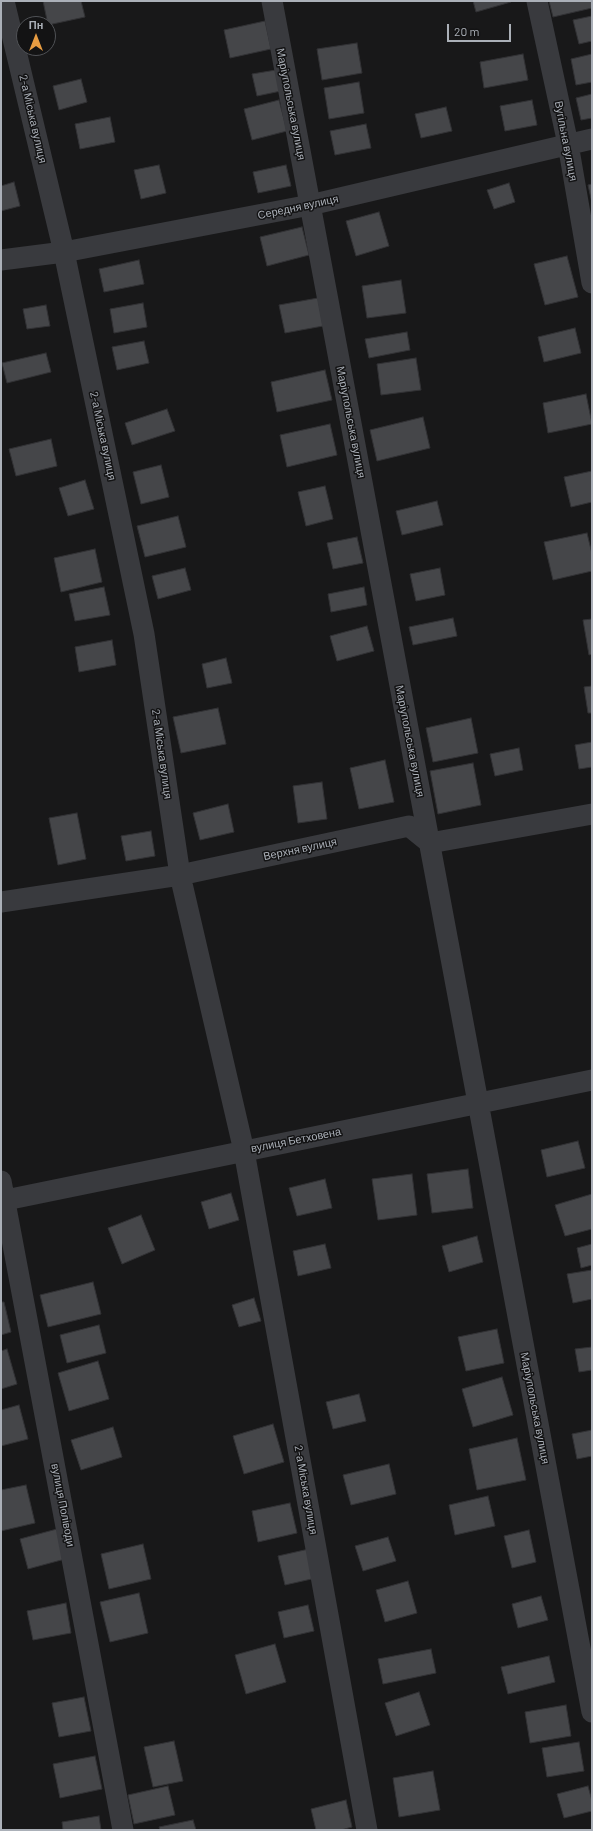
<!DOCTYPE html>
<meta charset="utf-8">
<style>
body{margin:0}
#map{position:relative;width:593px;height:1831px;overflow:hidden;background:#181819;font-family:Barlow,sans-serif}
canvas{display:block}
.frame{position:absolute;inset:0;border:2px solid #abb0b8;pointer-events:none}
.north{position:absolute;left:16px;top:16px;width:40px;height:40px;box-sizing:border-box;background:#131314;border:1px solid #505256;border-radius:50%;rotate:0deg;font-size:11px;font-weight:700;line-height:16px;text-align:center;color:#abb0b8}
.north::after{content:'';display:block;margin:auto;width:14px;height:18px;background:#e79c42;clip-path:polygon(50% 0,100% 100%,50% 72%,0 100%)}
.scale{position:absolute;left:447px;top:24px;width:64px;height:18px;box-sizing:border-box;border:2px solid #abb0b8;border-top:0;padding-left:5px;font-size:12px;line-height:14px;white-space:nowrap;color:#abb0b8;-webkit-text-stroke:3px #131314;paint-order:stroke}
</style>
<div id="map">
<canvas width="593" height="1831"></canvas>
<div class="frame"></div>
<div class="north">Пн</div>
<div class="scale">20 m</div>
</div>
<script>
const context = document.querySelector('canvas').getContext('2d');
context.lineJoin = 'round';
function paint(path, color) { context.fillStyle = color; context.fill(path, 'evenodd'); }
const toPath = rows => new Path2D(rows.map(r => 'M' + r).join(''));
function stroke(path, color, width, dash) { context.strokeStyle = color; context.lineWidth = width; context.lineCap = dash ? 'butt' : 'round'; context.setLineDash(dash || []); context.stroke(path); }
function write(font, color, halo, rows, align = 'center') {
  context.font = font + ' Barlow,sans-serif'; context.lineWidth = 3; context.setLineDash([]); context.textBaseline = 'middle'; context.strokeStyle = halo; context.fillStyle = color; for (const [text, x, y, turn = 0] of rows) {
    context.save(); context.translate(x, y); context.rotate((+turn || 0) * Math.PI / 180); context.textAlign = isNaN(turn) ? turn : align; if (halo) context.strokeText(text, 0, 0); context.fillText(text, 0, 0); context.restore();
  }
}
const building = toPath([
 [43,1,81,1,85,17,48,25,43,1],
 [473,1,511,1,511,2,476,12,473,1],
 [549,1,592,1,592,8,553,17,549,1],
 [592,16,592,41,579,44,573,20,592,16],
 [265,21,271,49,230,58,224,30,265,21],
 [357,43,362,73,322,80,317,49,357,43],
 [523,54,528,80,484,88,480,62,523,54],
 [592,54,592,82,576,85,571,59,592,54],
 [276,70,281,91,257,96,252,74,276,70],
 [81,79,87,102,59,110,53,86,81,79],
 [359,82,364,113,329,119,324,88,359,82],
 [592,94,592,118,581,120,576,98,592,94],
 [279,100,287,131,252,140,244,109,279,100],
 [532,100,537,125,505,131,500,106,532,100],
 [446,107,452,131,421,138,415,114,446,107],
 [110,117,115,142,80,149,75,124,110,117],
 [366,124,371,148,335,155,330,131,366,124],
 [159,165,166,193,141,199,134,170,159,165],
 [286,165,291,186,258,193,253,172,286,165],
 [14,182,20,206,1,211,1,186,14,182],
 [509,183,515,202,494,209,487,190,509,183],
 [592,184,592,203,588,185,592,184],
 [379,212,389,246,356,256,346,221,379,212],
 [302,227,309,255,267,266,260,237,302,227],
 [567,256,578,297,545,305,534,264,567,256],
 [139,260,144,284,104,292,99,269,139,260],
 [401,280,406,313,367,318,362,286,401,280],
 [318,298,323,326,285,333,279,305,318,298],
 [143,303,147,327,114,333,110,309,143,303],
 [46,305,50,326,27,329,23,309,46,305],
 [575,328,581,353,544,362,538,337,575,328],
 [407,332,410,350,369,358,365,339,407,332],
 [144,341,149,363,117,370,112,347,144,341],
 [46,353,51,372,7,383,2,363,46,353],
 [416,358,421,390,381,395,377,364,416,358],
 [325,370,332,400,277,412,271,382,325,370],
 [586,394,592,424,548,433,543,403,586,394],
 [167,409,175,431,132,445,125,423,167,409],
 [423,417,430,448,377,461,370,430,423,417],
 [330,424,337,455,287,467,280,435,330,424],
 [51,439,57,466,16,476,9,449,51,439],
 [161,465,169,497,141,504,133,472,161,465],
 [592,471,592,502,571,507,564,477,592,471],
 [85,480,94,509,68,516,59,488,85,480],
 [325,486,333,519,306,526,298,492,325,486],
 [437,501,443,525,402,535,396,511,437,501],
 [178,516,186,547,145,557,137,526,178,516],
 [587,533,592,554,592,571,553,580,544,542,587,533],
 [357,537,363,563,333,569,327,543,357,537],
 [95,549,102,582,61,592,54,558,95,549],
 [185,568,191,590,158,599,152,576,185,568],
 [440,568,445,595,416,601,410,574,440,568],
 [104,587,110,615,75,621,69,594,104,587],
 [364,587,367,605,331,612,328,594,364,587],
 [453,618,457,636,413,645,409,627,453,618],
 [592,619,592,654,589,655,583,620,592,619],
 [367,626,374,651,337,661,330,636,367,626],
 [112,640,116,665,79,672,75,647,112,640],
 [226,658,232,683,207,688,202,664,226,658],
 [592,686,592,713,588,713,584,687,592,686],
 [218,708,226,744,181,753,173,717,218,708],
 [471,718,478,753,433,762,426,728,471,718],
 [592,742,592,767,579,769,575,745,592,742],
 [519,748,523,770,495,776,490,754,519,748],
 [385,760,394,802,359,809,350,768,385,760],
 [473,763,481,805,438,814,430,771,473,763],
 [322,782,327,819,298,823,293,786,322,782],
 [228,804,234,832,200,840,193,813,228,804],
 [77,813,86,859,58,865,49,818,77,813],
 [151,831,155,856,126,861,121,836,151,831],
 [578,1141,585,1168,547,1177,541,1150,578,1141],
 [468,1169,473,1208,432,1213,427,1174,468,1169],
 [412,1174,417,1215,378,1220,372,1179,412,1174],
 [325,1179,332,1208,297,1216,289,1188,325,1179],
 [231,1193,239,1220,209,1229,201,1202,231,1193],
 [592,1194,592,1229,565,1236,555,1205,592,1194],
 [141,1215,155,1250,122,1264,108,1228,141,1215],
 [477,1236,483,1262,449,1272,442,1246,477,1236],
 [325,1244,331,1268,298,1276,293,1251,325,1244],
 [592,1244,592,1265,581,1268,577,1248,592,1244],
 [592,1270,592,1299,573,1303,567,1274,592,1270],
 [93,1282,101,1314,48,1327,40,1295,93,1282],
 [254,1298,261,1321,239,1327,232,1305,254,1298],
 [1,1302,4,1302,11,1332,1,1335,1,1302],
 [99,1325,106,1353,67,1363,60,1335,99,1325],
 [497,1329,504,1363,466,1371,458,1337,497,1329],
 [592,1347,592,1370,579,1372,575,1349,592,1347],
 [7,1349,17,1384,1,1389,1,1351,7,1349],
 [98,1361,109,1399,69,1411,58,1373,98,1361],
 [502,1377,513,1415,473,1427,462,1389,502,1377],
 [359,1394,366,1421,333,1429,326,1402,359,1394],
 [19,1405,28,1439,1,1446,1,1410,19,1405],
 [273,1424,284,1462,244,1474,233,1436,273,1424],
 [113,1427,122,1457,81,1470,71,1440,113,1427],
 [592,1430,592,1456,577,1459,572,1434,592,1430],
 [517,1438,526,1480,477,1490,469,1449,517,1438],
 [389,1464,396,1494,351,1505,343,1475,389,1464],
 [26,1485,35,1523,1,1531,1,1490,26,1485],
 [488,1496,495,1526,455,1535,449,1505,488,1496],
 [290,1503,297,1533,258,1542,252,1511,290,1503],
 [57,1529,65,1559,28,1569,20,1539,57,1529],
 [529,1530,536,1562,512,1568,504,1536,529,1530],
 [388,1537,396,1561,363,1571,355,1546,388,1537],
 [143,1544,151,1579,109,1589,101,1554,143,1544],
 [309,1549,316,1578,285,1585,278,1556,309,1549],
 [408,1581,417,1613,385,1622,376,1590,408,1581],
 [139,1593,148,1633,110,1642,100,1602,139,1593],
 [541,1596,548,1620,518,1628,512,1604,541,1596],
 [66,1603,71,1633,33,1640,27,1611,66,1603],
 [308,1605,314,1631,284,1638,278,1612,308,1605],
 [275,1644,286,1682,246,1694,235,1655,275,1644],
 [431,1649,436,1673,383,1684,378,1659,431,1649],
 [549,1656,555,1682,508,1694,501,1667,549,1656],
 [419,1692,430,1725,396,1736,385,1703,419,1692],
 [84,1697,91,1731,59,1737,52,1703,84,1697],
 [566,1705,571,1736,530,1743,525,1712,566,1705],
 [174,1741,183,1781,153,1787,144,1747,174,1741],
 [579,1742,584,1771,547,1777,542,1748,579,1742],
 [95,1756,102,1789,60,1798,53,1764,95,1756],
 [433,1771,440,1810,399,1817,393,1778,433,1771],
 [168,1786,175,1815,134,1824,128,1795,168,1786],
 [588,1786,592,1801,592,1811,564,1818,557,1794,588,1786],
 [346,1800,352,1827,341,1830,316,1830,311,1809,346,1800],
 [99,1816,101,1830,63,1830,62,1822,99,1816],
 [193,1820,196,1830,160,1830,159,1827,193,1820]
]);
paint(building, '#454649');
stroke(building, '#323235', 1);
stroke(toPath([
 [4,1,64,252,144,634,180,875,244,1151,367,1830],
 [272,1,592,1712],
 [537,1,568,144,592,283],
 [1,260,64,252,310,205,592,139],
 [1,902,180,875,409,826,430,843,592,814],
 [1,1181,123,1830],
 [1,1201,592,1080]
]), '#393a3e', 21);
write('11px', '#abb0b8', '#131314', [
 ["Маріупольська вулиця",291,104,79],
 ["2-а Міська вулиця",33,119,77],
 ["Вугільна вулиця",566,141,79],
 ["Середня вулиця",298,207,-12],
 ["Маріупольська вулиця",351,422,79],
 ["2-а Міська вулиця",103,436,78],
 ["Маріупольська вулиця",410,741,79],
 ["2-а Міська вулиця",162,754,82],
 ["Верхня вулиця",300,849,-12],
 ["вулиця Бетховена",296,1140,-11],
 ["Маріупольська вулиця",535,1408,79],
 ["2-а Міська вулиця",306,1490,80],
 ["вулиця Поліводи",63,1505,79]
]);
</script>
